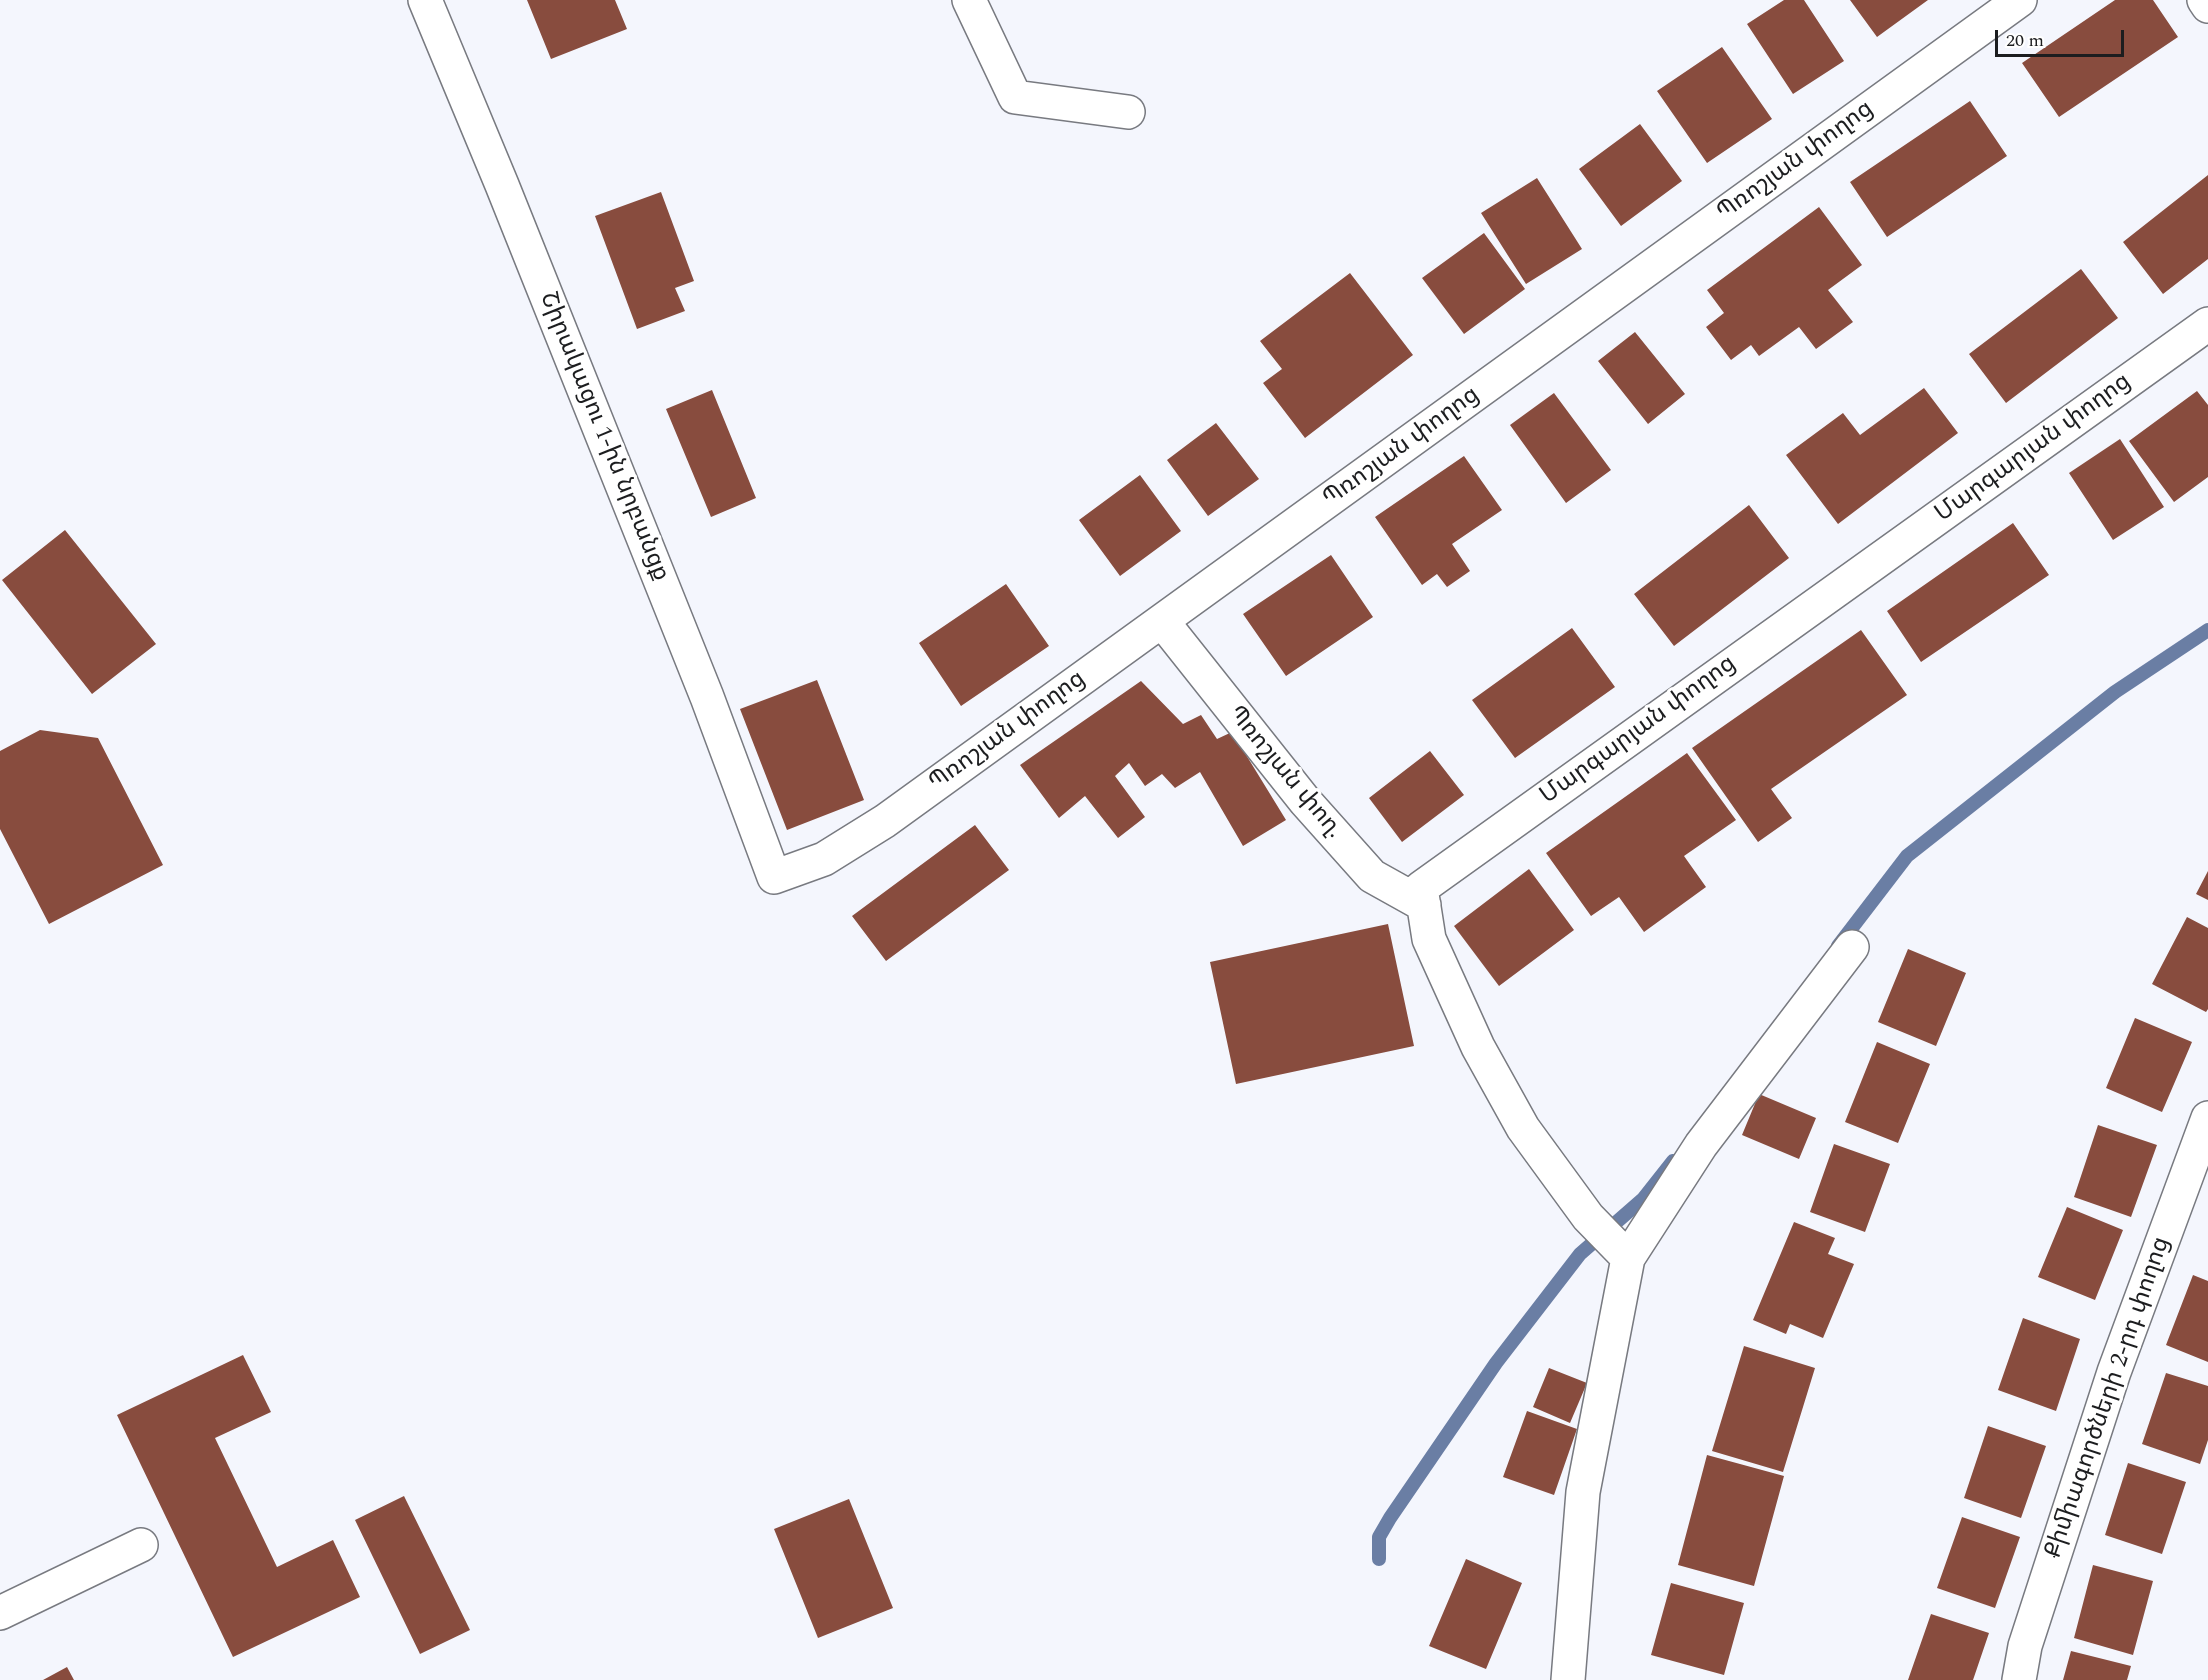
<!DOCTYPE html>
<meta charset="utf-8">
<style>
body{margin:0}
#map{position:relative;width:2208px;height:1680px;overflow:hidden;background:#f4f6fd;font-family:Spectral,serif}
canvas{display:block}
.scale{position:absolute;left:1995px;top:30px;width:129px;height:27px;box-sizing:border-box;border:3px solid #1c1d1f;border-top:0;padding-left:8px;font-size:18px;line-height:21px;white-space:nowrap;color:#1c1d1f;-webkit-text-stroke:4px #fff;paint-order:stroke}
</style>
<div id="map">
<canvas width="2208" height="1680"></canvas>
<div class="scale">20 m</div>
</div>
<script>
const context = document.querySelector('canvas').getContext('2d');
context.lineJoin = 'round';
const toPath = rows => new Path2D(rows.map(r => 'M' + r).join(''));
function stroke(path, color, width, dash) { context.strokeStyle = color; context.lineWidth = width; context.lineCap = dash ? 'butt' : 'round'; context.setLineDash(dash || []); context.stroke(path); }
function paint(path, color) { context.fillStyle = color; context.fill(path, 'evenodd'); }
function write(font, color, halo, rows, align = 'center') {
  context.font = font + ' Spectral,"Noto Sans Armenian",serif'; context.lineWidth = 6; context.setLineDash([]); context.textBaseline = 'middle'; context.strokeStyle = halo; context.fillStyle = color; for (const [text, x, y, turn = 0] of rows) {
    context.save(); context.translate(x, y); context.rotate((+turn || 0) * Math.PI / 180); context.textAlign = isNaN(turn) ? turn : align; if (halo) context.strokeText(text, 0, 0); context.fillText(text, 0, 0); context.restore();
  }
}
stroke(toPath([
 [1838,946,1907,856,2115,692,2208,630],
 [1379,1559,1379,1537,1390,1518,1496,1363,1580,1254,1643,1199,1673,1161]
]), '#6a7ea4', 14);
paint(toPath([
 [527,0,615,0,627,29,551,59],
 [1784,0,1804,0,1844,61,1793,94,1747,24],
 [1850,0,1928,0,1877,37],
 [2115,0,2153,0,2178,37,2059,117,2022,63],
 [1722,47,1772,119,1707,163,1657,91],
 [1970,101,2007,156,1887,237,1850,182],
 [1640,124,1682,181,1621,226,1579,169],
 [2208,175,2208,259,2163,294,2123,242],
 [1537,178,1582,249,1526,284,1481,213],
 [661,192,694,281,675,288,685,311,637,329,595,216],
 [1819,207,1862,265,1828,290,1853,322,1816,349,1799,327,1759,356,1751,345,1731,360,1706,327,1724,313,1707,290],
 [1484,233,1525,289,1464,334,1422,278],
 [2081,269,2118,318,2006,403,1969,354],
 [1350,273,1413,355,1305,438,1263,383,1282,369,1260,341],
 [1635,332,1685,394,1648,424,1598,361],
 [1924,388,1958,433,1838,524,1786,455,1843,413,1860,435],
 [712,390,756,498,711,517,666,409],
 [2197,391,2208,405,2208,477,2174,502,2129,441],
 [1554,393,1611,470,1566,503,1510,425],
 [1216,423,1259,479,1208,516,1167,460],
 [2120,439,2164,507,2113,540,2069,473],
 [1464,456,1502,510,1452,544,1470,571,1447,587,1437,574,1422,585,1375,517],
 [1140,475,1181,531,1120,576,1079,520],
 [1749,505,1789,558,1674,646,1634,594],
 [2013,523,2049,575,1921,662,1887,611],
 [65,530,156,644,92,694,2,580],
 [1331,555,1373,617,1286,676,1243,614],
 [1006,584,1049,646,961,706,919,643],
 [1572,628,1615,687,1515,758,1472,700],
 [1861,630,1907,695,1771,789,1792,818,1758,842,1692,748],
 [817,680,864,800,787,830,740,709],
 [1141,681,1183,724,1201,715,1217,739,1232,732,1286,820,1243,846,1200,772,1175,788,1162,774,1145,786,1129,763,1115,776,1145,817,1118,838,1085,796,1059,818,1020,765],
 [40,730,98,738,163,865,49,924,0,829,0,751],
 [1430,751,1464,795,1402,842,1369,798],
 [1687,753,1736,820,1684,856,1706,887,1644,932,1619,897,1591,916,1546,853],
 [975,825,1009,870,886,961,852,916],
 [1529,869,1574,930,1499,986,1454,926],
 [2208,871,2208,900,2196,894],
 [2187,917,2208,928,2208,1009,2206,1012,2152,984],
 [1388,924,1414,1046,1236,1084,1210,962],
 [1908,949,1966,973,1936,1046,1878,1022],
 [2135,1018,2192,1042,2162,1112,2106,1088],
 [1877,1042,1930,1064,1898,1143,1845,1122],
 [1759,1094,1816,1118,1799,1159,1742,1135],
 [2098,1125,2157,1145,2131,1217,2074,1197],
 [1834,1144,1890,1164,1865,1232,1810,1212],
 [2067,1207,2123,1230,2095,1300,2038,1277],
 [1794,1222,1835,1238,1828,1254,1854,1264,1823,1338,1790,1324,1786,1334,1753,1320],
 [2193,1275,2208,1281,2208,1362,2166,1345],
 [2023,1318,2080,1339,2056,1411,1998,1390],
 [1744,1346,1815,1368,1783,1472,1712,1451],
 [243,1355,271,1412,215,1438,277,1567,333,1540,360,1597,233,1657,117,1415],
 [1549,1368,1587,1383,1570,1423,1533,1407],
 [2166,1373,2208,1386,2208,1440,2200,1464,2142,1444],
 [1527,1411,1577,1429,1554,1495,1503,1477],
 [1988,1426,2046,1446,2021,1518,1964,1498],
 [1707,1455,1784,1476,1754,1586,1678,1565],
 [2128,1463,2186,1482,2162,1554,2105,1535],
 [404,1496,470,1630,420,1654,355,1520],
 [849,1499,893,1608,818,1638,774,1529],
 [1962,1517,2020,1537,1995,1608,1937,1588],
 [1466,1559,1522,1583,1486,1669,1429,1646],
 [2093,1565,2153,1581,2133,1655,2074,1638],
 [1671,1583,1744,1603,1724,1675,1651,1655],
 [1931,1614,1989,1633,1973,1680,1908,1680],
 [2071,1651,2131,1666,2127,1680,2063,1680],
 [67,1667,74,1680,43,1680]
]), '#884c3e');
const minor = toPath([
 [425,0,502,185,707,697,774,877,824,859,885,821,2020,0],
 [969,0,1015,97,1128,112],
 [2204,0,2208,6],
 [1162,621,1305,801,1372,876,1424,905],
 [1628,1258,1588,1217,1523,1128,1478,1047,1429,939,1421,888,2208,324],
 [0,1613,141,1545],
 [1568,1680,1583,1492,1628,1258,1701,1145,1852,947],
 [2019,1680,2025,1646,2114,1372,2208,1118]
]);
stroke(minor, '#787a80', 36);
stroke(minor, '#fff', 33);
write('24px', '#1c1d1f', '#fff', [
 ["Պռոշյան փողոց",1796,162,-36],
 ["Շիրակացու 1-ին նրբանցք",603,437,68],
 ["Պռոշյան փողոց",1402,448,-36],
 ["Մարգարյան փողոց",2034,449,-36],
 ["Մարգարյան փողոց",1639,731,-36],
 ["Պռոշյան փողոց",1008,732,-36],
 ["Պռոշյան փող.",1284,773,50],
 ["Քիմիագործների 2-րդ փողոց",2109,1398,-71]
]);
</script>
